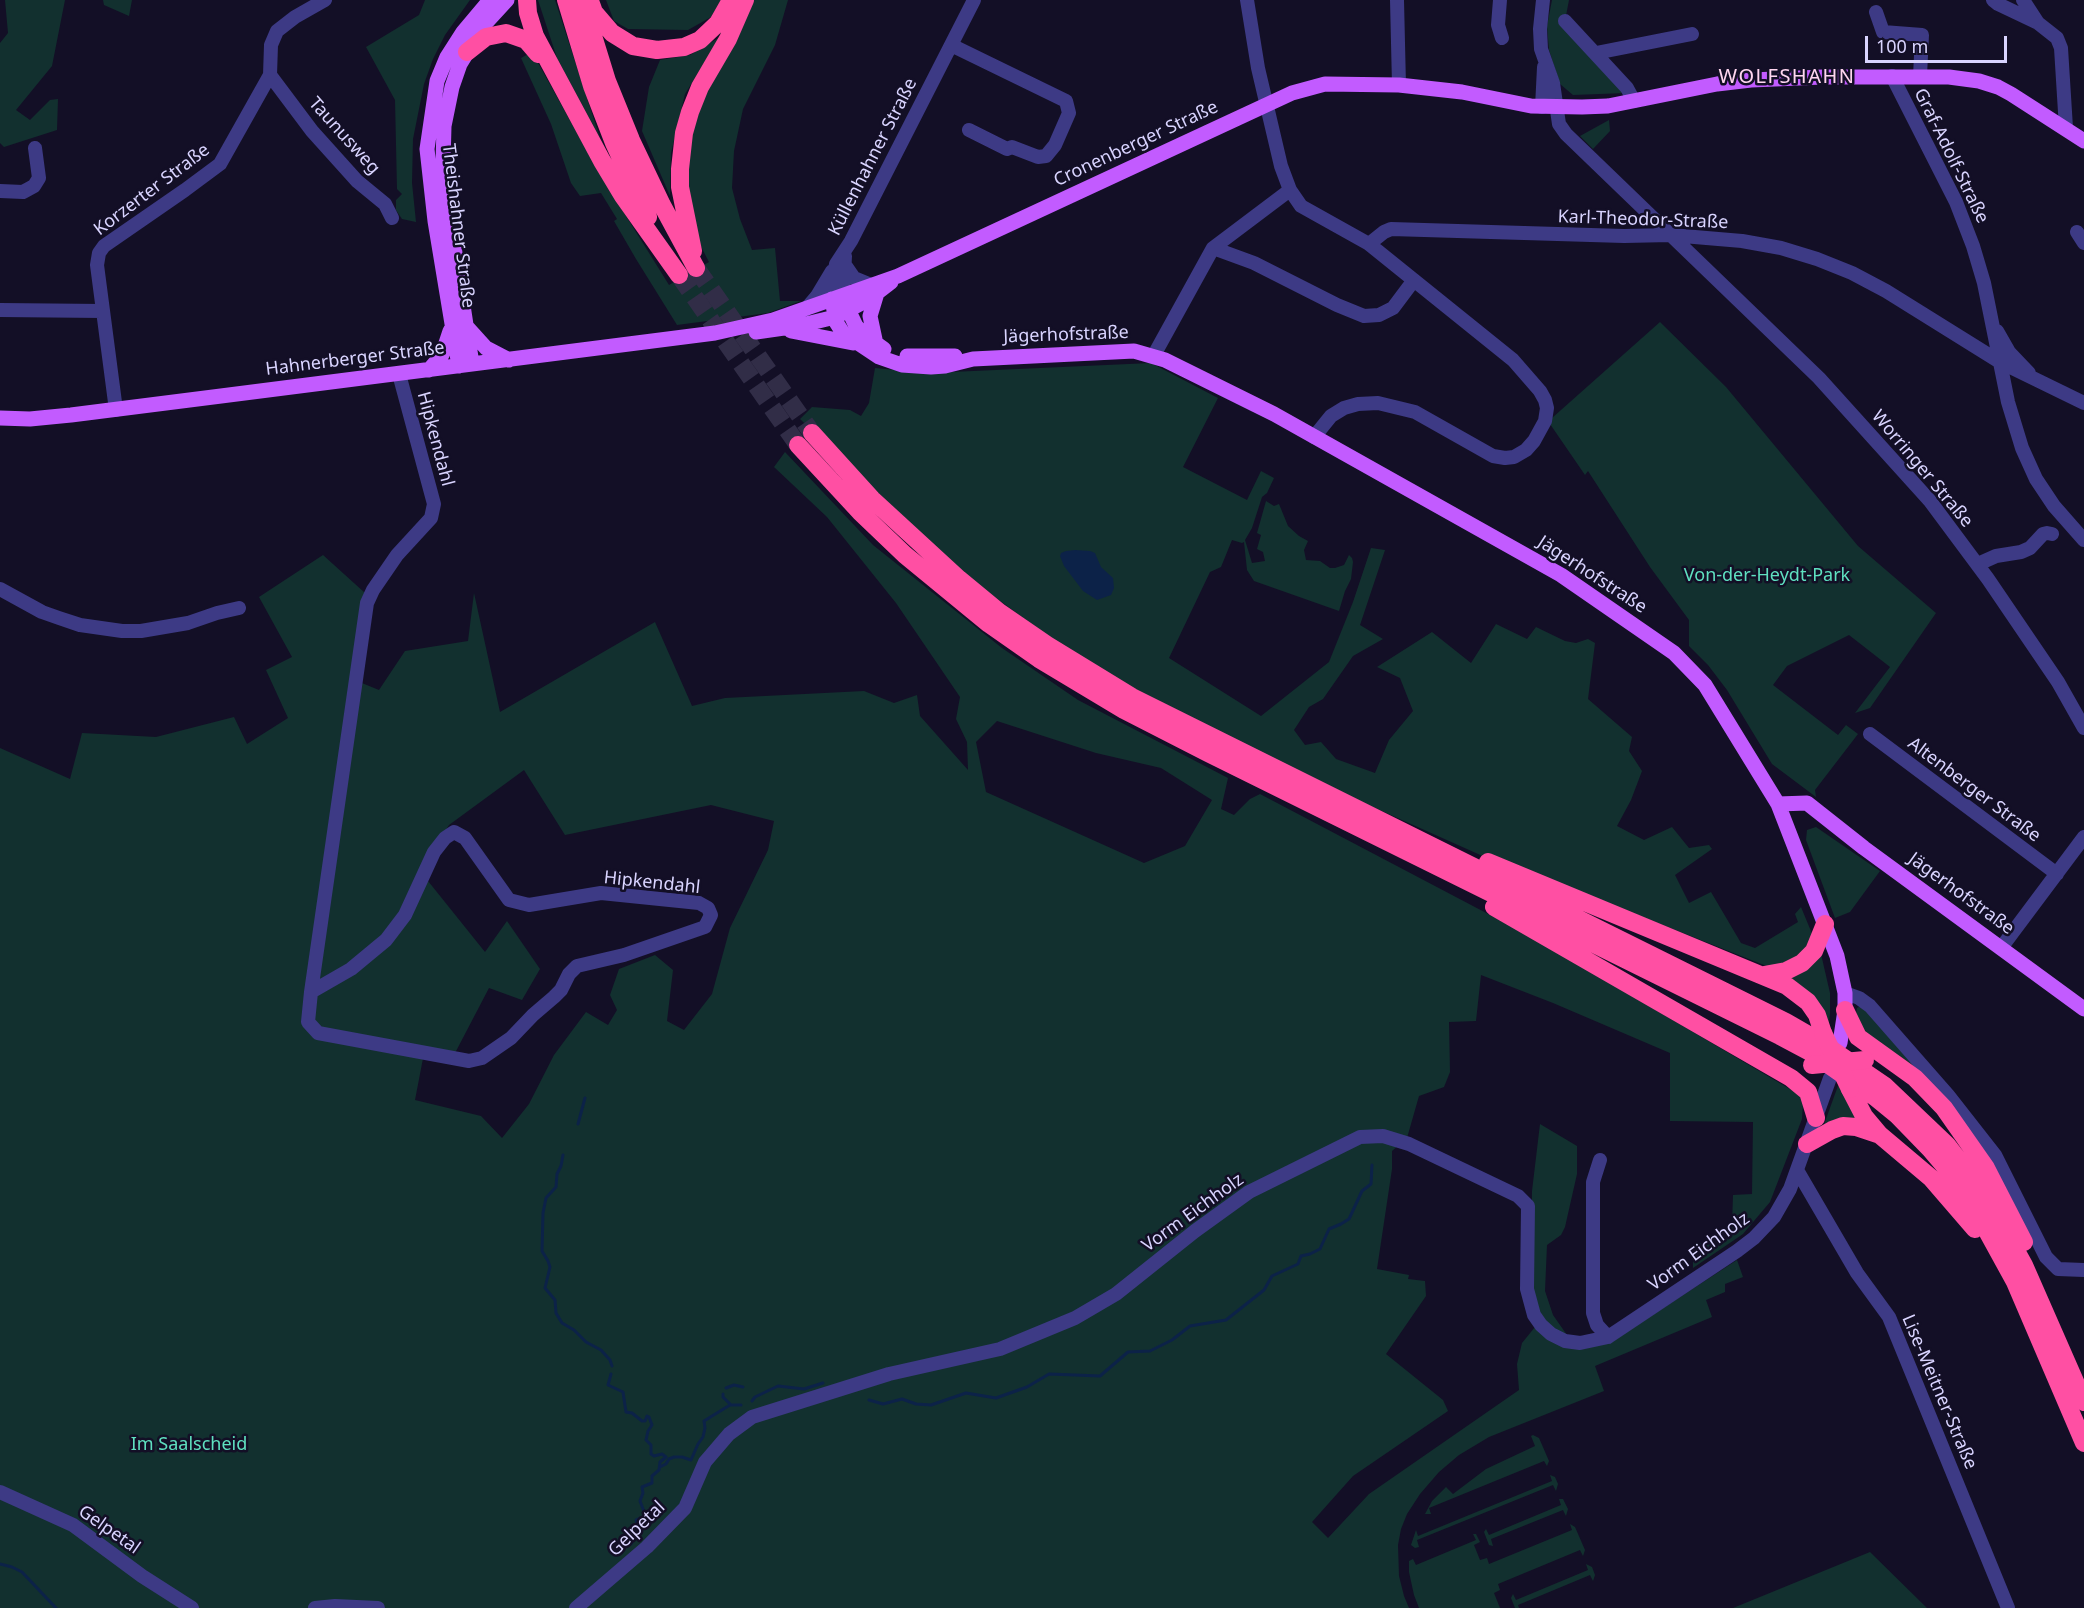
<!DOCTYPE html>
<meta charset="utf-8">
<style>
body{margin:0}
#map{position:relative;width:2084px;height:1608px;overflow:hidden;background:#130f26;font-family:"Noto Sans",sans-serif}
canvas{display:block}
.scale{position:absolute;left:1865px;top:36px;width:142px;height:27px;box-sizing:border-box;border:3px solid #d9d4ff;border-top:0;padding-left:8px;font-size:18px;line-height:21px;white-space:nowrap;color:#d9d4ff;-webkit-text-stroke:4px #130f26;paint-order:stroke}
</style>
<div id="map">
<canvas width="2084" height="1608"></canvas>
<div class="scale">100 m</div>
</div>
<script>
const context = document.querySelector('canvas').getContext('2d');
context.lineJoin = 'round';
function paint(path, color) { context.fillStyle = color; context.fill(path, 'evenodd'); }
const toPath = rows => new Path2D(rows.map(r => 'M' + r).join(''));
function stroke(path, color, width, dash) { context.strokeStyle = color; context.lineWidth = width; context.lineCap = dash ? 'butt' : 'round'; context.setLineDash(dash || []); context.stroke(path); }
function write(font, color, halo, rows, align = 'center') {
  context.font = font + ' "Noto Sans",sans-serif'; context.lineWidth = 5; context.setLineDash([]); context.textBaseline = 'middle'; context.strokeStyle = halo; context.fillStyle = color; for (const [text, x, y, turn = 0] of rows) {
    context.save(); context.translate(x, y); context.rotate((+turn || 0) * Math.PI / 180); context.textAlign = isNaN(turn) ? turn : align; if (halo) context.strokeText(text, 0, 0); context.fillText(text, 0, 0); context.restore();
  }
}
paint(toPath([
 [5,0,65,0,52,66,16,110,30,120,50,100,58,99,57,130,4,147,0,143,0,43,8,33],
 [103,0,132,0,129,16,104,5],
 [425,0,470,0,445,35,433,59,424,84,413,139,412,183,416,222,402,219,396,210,396,200,402,194,397,189,395,100,366,47,419,15],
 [538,0,555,0,600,138,557,58],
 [606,0,721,0,711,17,688,30,628,29,614,21],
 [749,0,788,0,775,45,743,109,734,151,732,188,740,219,752,250,775,248,780,301,801,301,768,313,677,325,636,259,614,221,617,219,601,193,580,196,571,183,551,124,521,58,532,52,598,171,669,285,709,262,695,235,685,193,692,118],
 [1552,0,1569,0,1565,21,1626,93,1573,95,1560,84,1549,50,1547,26],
 [720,37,685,94,671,153,670,196,642,131,649,87,660,60,690,55],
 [1609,120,1610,131,1593,149,1580,136],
 [1660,322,1726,387,1858,546,1936,613,1870,708,1855,713,1890,667,1849,635,1787,666,1773,685,1838,735,1846,725,1858,734,1815,790,1816,797,1772,764,1727,690,1708,665,1689,646,1689,620,1650,567,1588,471,1585,475,1550,424,1552,418],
 [1151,363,1218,398,1183,467,1247,500,1261,471,1274,478,1267,493,1262,497,1252,528,1245,540,1252,563,1265,561,1263,552,1257,549,1261,535,1257,533,1266,501,1274,506,1279,504,1288,526,1299,536,1308,541,1304,550,1306,560,1320,561,1330,568,1335,568,1344,565,1349,555,1352,558,1353,562,1351,579,1345,591,1339,611,1254,581,1247,570,1244,542,1242,543,1232,540,1221,567,1210,572,1169,658,1261,716,1329,662,1353,602,1371,548,1385,550,1360,625,1383,639,1353,656,1323,699,1309,707,1294,730,1305,745,1321,742,1336,759,1375,773,1389,740,1413,711,1400,678,1377,667,1432,632,1471,663,1496,624,1527,639,1536,627,1565,641,1576,643,1588,639,1595,643,1588,699,1632,737,1629,751,1642,771,1631,800,1617,826,1644,840,1672,827,1689,848,1709,845,1712,849,1675,875,1689,903,1711,892,1741,943,1755,948,1798,922,1795,914,1801,907,1813,936,1807,956,1769,967,1635,914,1496,862,1261,757,1160,705,1051,638,970,579,800,419,812,407,850,410,861,416,869,403,875,368,929,373],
 [785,452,873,545,1002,648,1078,700,1228,778,1221,809,1234,815,1250,799,1260,794,1530,936,1800,1095,1803,1103,1802,1119,1770,1202,1743,1234,1693,1268,1693,1244,1711,1242,1712,1235,1732,1225,1733,1195,1752,1194,1753,1122,1670,1121,1670,1053,1553,1003,1481,975,1476,1021,1449,1022,1450,1072,1444,1087,1419,1096,1407,1138,1392,1151,1392,1169,1377,1269,1409,1275,1408,1279,1425,1281,1426,1296,1386,1354,1443,1400,1448,1411,1353,1476,1312,1522,1328,1538,1369,1494,1519,1390,1517,1364,1522,1343,1535,1327,1553,1342,1583,1349,1614,1340,1737,1260,1743,1277,1725,1284,1725,1292,1706,1300,1712,1317,1595,1366,1604,1391,1489,1437,1459,1455,1439,1472,1420,1494,1407,1514,1401,1529,1398,1545,1399,1576,1404,1596,1409,1608,0,1608,0,748,70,779,82,733,156,737,234,717,247,744,288,718,266,670,292,657,259,597,323,555,365,593,352,679,379,690,405,651,468,641,474,593,500,712,655,622,692,706,725,698,864,691,894,703,917,695,920,716,968,770,967,742,956,719,960,697,896,603,827,517,774,467],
 [997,721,1096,753,1161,768,1212,800,1185,846,1144,863,986,792,976,742],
 [524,770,565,835,711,805,774,821,768,850,730,928,712,994,684,1030,667,1021,673,970,655,955,619,969,610,995,617,1010,608,1025,586,1012,554,1055,529,1104,502,1138,481,1116,415,1100,425,1048,454,1055,489,988,522,1000,540,969,507,921,485,952,420,871,449,825],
 [1816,827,1880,871,1850,912,1835,918,1806,840,1807,830],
 [1821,954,1830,993,1830,1014,1828,1030,1784,976],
 [1862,1005,1933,1084,1864,1036,1856,1013,1857,1008],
 [1839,1083,1864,1124,1822,1130],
 [1540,1124,1577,1146,1577,1174,1565,1227,1561,1235,1547,1245,1545,1291,1553,1315,1567,1335,1554,1331,1535,1307,1531,1267,1532,1191],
 [1533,1435,1539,1438,1549,1461,1547,1466,1544,1461,1429,1508,1431,1514,1425,1514,1432,1501,1446,1487,1453,1494,1486,1469,1535,1446,1531,1436],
 [1550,1475,1555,1477,1558,1484,1556,1491,1553,1485,1417,1540,1419,1547,1415,1548,1411,1545,1416,1530,1418,1536,1552,1481],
 [1559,1499,1563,1499,1568,1509,1566,1516,1563,1510,1491,1539,1493,1546,1489,1545,1484,1532,1486,1529,1489,1535,1561,1505],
 [1570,1524,1575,1527,1585,1550,1583,1556,1580,1550,1498,1584,1500,1590,1494,1593,1500,1608,1419,1608,1414,1595,1409,1572,1409,1561,1413,1559,1416,1565,1476,1540,1473,1534,1476,1534,1480,1542,1474,1545,1480,1560,1487,1558,1489,1564,1572,1530],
 [1870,1552,1927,1608,1733,1608],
 [1586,1564,1592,1567,1595,1575,1593,1581,1590,1575,1518,1605,1519,1608,1515,1608,1511,1598,1513,1594,1516,1600,1588,1570]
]), '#12302f');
paint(toPath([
 [1075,550,1090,551,1095,553,1101,567,1113,578,1114,588,1111,595,1097,600,1083,591,1064,566,1060,556,1061,553,1066,551]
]), '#0c2248');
stroke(toPath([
 [578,1124,585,1098],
 [563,1155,561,1166,557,1174,556,1187,546,1198,543,1213,542,1251,548,1261,550,1267,545,1288,555,1300,556,1313,562,1323,574,1330,586,1342,601,1350,610,1360,612,1366],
 [611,1374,608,1385,623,1392,626,1412,632,1413,642,1421,645,1421,647,1416,649,1417,652,1425,648,1431,646,1440,651,1445,651,1454,654,1456,662,1454,666,1457,660,1462,659,1470,652,1476,652,1483,642,1487,643,1493,640,1501,645,1514,643,1517,636,1520,639,1530,631,1544],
 [726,1388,734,1385,743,1387],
 [723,1394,723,1397,730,1404],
 [869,1400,883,1404,902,1399,916,1404,931,1405,966,1393,996,1398,1027,1387,1049,1374,1100,1376,1128,1352,1150,1351,1172,1340,1190,1326,1226,1320,1264,1290,1272,1276,1298,1264,1301,1256,1310,1254,1320,1249,1329,1229,1341,1224,1349,1219,1362,1191,1371,1184,1372,1165],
 [752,1401,755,1397,778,1386,804,1389,823,1383],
 [660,1467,666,1464,669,1459,674,1457,682,1457,691,1460,698,1444,703,1437,705,1428,704,1421,730,1405,741,1405],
 [0,1564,12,1567,22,1572,56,1608]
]), '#0c2248', 3);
stroke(toPath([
 [696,268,812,433],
 [679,275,798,445]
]), '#312d47', 18, [18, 9]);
stroke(toPath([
 [1247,0,1258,68,1281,166,1290,190,1301,206,1369,244,1513,360,1540,391,1545,400,1547,408,1545,421,1534,441,1526,450,1514,457,1505,458,1493,456,1415,412,1378,403,1358,404,1344,408,1331,416,1314,437],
 [1397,0,1399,85],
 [1500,0,1498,25,1502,38],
 [1543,0,1540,29,1541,49,1553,83,1559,124,1566,134,1819,378,1930,501,1988,579,2058,682,2084,728],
 [1993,0,1998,4,2038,23,2023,0],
 [1876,12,1883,32,1922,35,1920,76],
 [1565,21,1627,88,1634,101],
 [2038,23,2057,38,2061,48,2066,128],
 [951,45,1066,101,1069,113,1055,145,1046,156,1038,157,1012,147,1007,149,969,130],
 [1596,53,1692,34],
 [270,75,312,131,357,181,385,204,392,218],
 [1892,76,1956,202,1973,246,1984,283,2008,402,2022,448,2036,479,2054,506,2084,540],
 [1542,107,1544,67],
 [0,191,23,192,34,186,39,178,35,148],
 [2077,232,2084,243],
 [1369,244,1384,232,1391,229,1624,236,1671,235,1742,241,1781,248,1817,259,1852,273,1886,291,2000,362,2084,403],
 [1213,248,1254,263,1337,305,1364,316,1379,315,1393,308,1414,280],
 [845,265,854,278,871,285],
 [843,295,845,256],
 [832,299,832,284,836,264,851,241,974,0],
 [806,309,817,296,832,271],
 [0,310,103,311],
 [1997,331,2009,352,2029,373],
 [1154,355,1213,248,1290,190],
 [116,410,97,265,99,253,104,246,185,190,220,164,270,75,271,45,277,31,295,17,325,0],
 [1978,564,1996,556,2021,552,2030,548,2043,534,2047,533,2052,534],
 [0,589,42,612,59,618,80,625,122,631,141,631,188,623,217,613,239,608],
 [1870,734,2057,874],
 [2001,948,2084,837],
 [311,992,308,1022,318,1033,469,1061,482,1058,511,1038,533,1015,554,997,561,990,569,974,577,966,624,955,705,927,711,915,708,908,699,903,601,893,529,905,509,900,465,838,454,832,445,838,434,852,405,915,386,940,351,969,311,992,367,603,373,590,397,555,431,518,434,504,399,374],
 [1845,993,1859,998,1870,1006,1948,1095,1995,1155,2046,1257,2058,1269,2084,1270],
 [1600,1160,1593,1182,1593,1313,1597,1325,1608,1337],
 [1797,1170,1857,1273,1889,1317,2008,1608],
 [0,1492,73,1525,142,1576,192,1608],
 [315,1608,335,1606,378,1608],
 [576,1608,647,1547,685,1508,705,1462,729,1434,752,1417,889,1374,1000,1349,1075,1318,1116,1294,1195,1231,1249,1192,1360,1137,1383,1136,1409,1144,1518,1196,1528,1206,1527,1289,1534,1315,1541,1325,1551,1334,1565,1341,1580,1343,1608,1337,1737,1251,1754,1238,1774,1217,1790,1189,1830,1078]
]), '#3d3a85', 14);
stroke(toPath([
 [832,299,836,322,843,333,879,357,902,365,931,367,945,366,973,359,1134,351,1165,360,1274,414,1561,575,1674,653,1705,685,1778,804,1837,956,1845,993,1845,1010,1840,1043],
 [845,303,856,326,866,336,884,349],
 [467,327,486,348,509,360],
 [791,331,853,343],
 [756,332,798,326,835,317,869,299,891,282],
 [876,344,870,316,877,293],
 [907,356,955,356],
 [472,364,447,201,443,164,444,126,452,87,460,64,484,25,507,0],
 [459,366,435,221,427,149,437,81,447,57,463,32,490,0],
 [429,370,442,355,450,331],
 [0,418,30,419,71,415,221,396,715,333,773,320,898,276,1292,93,1325,84,1399,85,1462,92,1531,106,1582,107,1608,106,1717,84,1751,80,1823,77,1949,77,1979,81,1998,87,2011,94,2084,141],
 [1778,804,1807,803,1864,848,2084,1009]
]), '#c25bff', 15);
stroke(toPath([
 [527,0,528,13,535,36,602,161,623,196,679,275],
 [566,0,592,86,614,143,648,217],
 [582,0,607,81,631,140,662,205,696,268],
 [590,1,594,12,612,33,633,46,657,50,684,47,700,40,718,23,731,0],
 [467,52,486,37,506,33,526,40,538,54],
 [693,251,680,187,680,169,684,133,690,112,700,87,728,39,745,0],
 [812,433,872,499,959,579,999,612,1047,645,1132,697,1786,1022,1819,1041,1885,1086,1947,1145,1984,1193,2024,1265,2084,1402],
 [798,445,860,512,905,555,989,624,1039,659,1124,710,1208,753,1780,1036,1812,1053,1875,1097,1897,1115,1930,1149,1947,1169,1976,1211,2015,1282,2084,1443],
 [1488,862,1787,986,1808,1002,1817,1015,1823,1033],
 [1494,907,1791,1078,1808,1092,1816,1118],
 [1764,975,1786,971,1802,963,1814,951,1825,924],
 [1845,1010,1858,1037,1915,1078,1944,1108,1986,1168,2024,1242],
 [1850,1089,1864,1116,1880,1135,1931,1178,1975,1229],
 [1807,1144,1832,1130,1843,1126,1856,1127,1880,1135]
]), '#ff4fa3', 18);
stroke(toPath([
 [1823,1033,1850,1089],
 [1812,1065,1865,1060]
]), '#ff4fa3', 18);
write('18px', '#d9d4ff', '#130f26', [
 ["Taunusweg",344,136,48],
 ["Cronenberger Straße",1136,144,-25],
 ["Graf-Adolf-Straße",1951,156,64],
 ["Küllenhahner Straße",873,157,-63],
 ["Korzerter Straße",152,190,-37],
 ["Karl-Theodor-Straße",1643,220,2],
 ["Theishahner Straße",458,226,83],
 ["Jägerhofstraße",1066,335,-2],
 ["Hahnerberger Straße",355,359,-7],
 ["Hipkendahl",435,439,75],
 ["Worringer Straße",1922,469,50],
 ["Jägerhofstraße",1592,575,33],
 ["Altenberger Straße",1974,790,37],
 ["Hipkendahl",652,883,6],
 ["Jägerhofstraße",1961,894,36],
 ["Vorm Eichholz",1193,1213,-36],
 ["Vorm Eichholz",1699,1252,-36],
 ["Lise-Meitner-Straße",1939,1392,67],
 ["Gelpetal",637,1529,-44],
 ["Gelpetal",109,1530,35]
]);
write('18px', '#5fe0c0', '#130f26', [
 ["Von-der-Heydt-Park",1767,576],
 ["Im Saalscheid",189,1445]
]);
context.letterSpacing = '1.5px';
write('20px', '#ffd6f0', '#130f26', [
 ["WOLFSHAHN",1787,77]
]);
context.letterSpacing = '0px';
</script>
